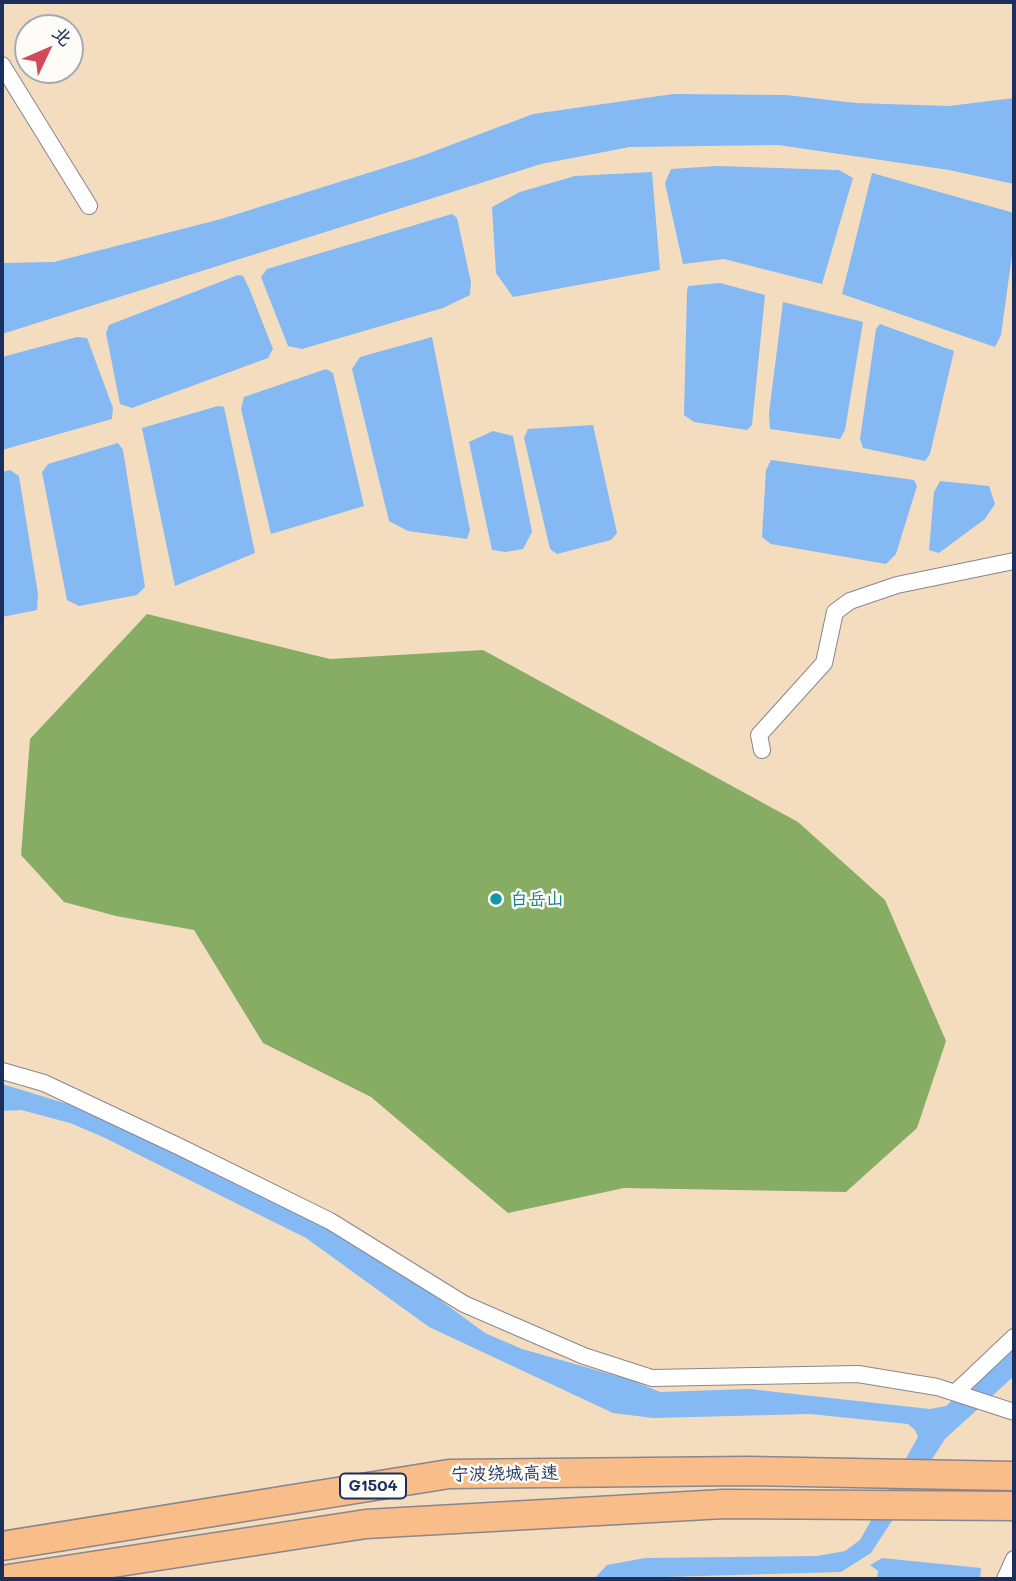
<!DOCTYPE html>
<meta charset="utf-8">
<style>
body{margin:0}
#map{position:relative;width:1016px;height:1581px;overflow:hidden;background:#f4ddbf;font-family:Mali,"LXGW WenKai TC",sans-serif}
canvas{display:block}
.frame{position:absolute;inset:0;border:4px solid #1b2f5e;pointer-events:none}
.north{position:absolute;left:14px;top:14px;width:70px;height:70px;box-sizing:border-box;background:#fdfcf7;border:2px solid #a3aaba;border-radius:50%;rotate:46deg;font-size:19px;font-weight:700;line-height:28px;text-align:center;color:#1b2f5e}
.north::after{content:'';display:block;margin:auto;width:24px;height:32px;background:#d1495b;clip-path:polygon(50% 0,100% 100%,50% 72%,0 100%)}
</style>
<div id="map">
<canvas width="1016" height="1581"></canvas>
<div class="frame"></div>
<div class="north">北</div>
</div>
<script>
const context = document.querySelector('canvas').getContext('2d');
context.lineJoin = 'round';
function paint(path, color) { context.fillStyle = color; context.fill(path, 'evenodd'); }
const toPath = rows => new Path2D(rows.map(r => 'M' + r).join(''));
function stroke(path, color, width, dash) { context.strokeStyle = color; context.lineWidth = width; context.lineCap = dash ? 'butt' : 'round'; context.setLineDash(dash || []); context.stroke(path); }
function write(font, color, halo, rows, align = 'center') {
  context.font = font + ' Mali,"LXGW WenKai TC",sans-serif'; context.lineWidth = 5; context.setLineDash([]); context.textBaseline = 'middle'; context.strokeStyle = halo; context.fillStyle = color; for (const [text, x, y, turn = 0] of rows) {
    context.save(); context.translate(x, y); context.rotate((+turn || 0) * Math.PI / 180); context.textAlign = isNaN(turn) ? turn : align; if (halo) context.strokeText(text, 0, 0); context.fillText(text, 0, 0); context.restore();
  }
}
paint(toPath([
 [147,614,330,659,483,650,798,822,885,900,946,1041,917,1128,846,1192,624,1188,508,1213,371,1097,263,1043,194,930,116,916,64,902,21,855,30,739]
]), '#86ad63');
paint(toPath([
 [673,94,786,95,856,103,949,106,1014,98,1014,184,949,170,778,145,630,147,541,164,2,334,2,263,54,262,221,219,419,157,533,114],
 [717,166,839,170,853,178,822,284,724,259,683,264,665,183,671,169],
 [652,172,660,270,513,297,496,273,492,207,520,192,575,176],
 [872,173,1014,213,1014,241,1001,335,995,347,842,294],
 [452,214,457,218,471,282,470,295,443,308,302,349,288,346,261,277,267,269],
 [238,275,243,276,249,288,273,349,268,358,132,408,120,404,106,333,109,325],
 [720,283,765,295,752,425,747,430,694,422,684,415,687,291,688,286],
 [783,302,863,322,845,430,840,439,770,429,769,413],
 [880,324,954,351,930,454,925,461,863,448,860,439,876,329],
 [77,337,87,338,113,408,112,419,2,450,2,357],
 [432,337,470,530,467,539,408,531,389,521,352,369,360,357],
 [326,369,333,373,364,506,271,534,241,409,244,397],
 [218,406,224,407,255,553,175,586,142,428],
 [593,425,617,533,611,540,557,554,550,549,524,438,528,429],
 [493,431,513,436,532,532,523,549,506,552,492,550,469,442],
 [118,443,123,450,145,587,137,595,79,606,67,600,42,472,48,464],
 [771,460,914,480,917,486,896,554,886,564,771,544,762,537,766,470],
 [10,470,19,476,38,594,37,610,2,617,2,472],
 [940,481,989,486,995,504,985,519,939,553,929,550,934,492],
 [2,1084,84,1109,323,1224,394,1266,485,1333,522,1349,631,1380,660,1392,749,1389,930,1409,946,1406,1014,1343,1014,1376,945,1439,871,1553,841,1572,594,1579,607,1565,645,1558,817,1556,845,1551,860,1540,918,1437,915,1430,908,1424,810,1414,653,1418,613,1413,429,1327,306,1238,103,1137,70,1123,21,1110,2,1111],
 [882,1558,981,1568,980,1579,877,1579,878,1571,870,1565]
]), '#85b9f3');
const minor = toPath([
 [2,65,89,206],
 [762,750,759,735,824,663,835,612,850,601,897,585,1014,561],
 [2,1071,44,1083,180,1147,330,1221,464,1304,584,1356,652,1378,858,1374,937,1387,1014,1412],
 [956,1392,1014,1337],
 [1005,1579,1014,1559]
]);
const motorway = toPath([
 [2,1546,449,1474,748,1471,1014,1476],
 [8,1579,366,1524,724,1504,1014,1506]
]);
stroke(minor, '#88868e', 18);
stroke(motorway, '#88868e', 31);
stroke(minor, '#fff', 16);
stroke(motorway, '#f8bd89', 28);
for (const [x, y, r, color] of [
 [496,899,7,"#0f9aa8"]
]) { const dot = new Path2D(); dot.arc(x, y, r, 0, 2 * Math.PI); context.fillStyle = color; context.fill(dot); stroke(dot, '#fdfcf7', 2.5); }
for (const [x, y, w] of [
 [373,1486,66]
]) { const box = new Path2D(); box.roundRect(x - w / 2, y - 12.5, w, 25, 5); context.fillStyle = '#fdfcf7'; context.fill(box); stroke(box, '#1b2f5e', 2); }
write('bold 16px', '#1b2f5e', null, [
 ["G1504",373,1486]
]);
write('18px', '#0d838f', '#fdfcf7', [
 ["白岳山",510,899]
], 'left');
write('18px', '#1b2f5e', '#fdfcf7', [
 ["宁波绕城高速",505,1474,-1]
]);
</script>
